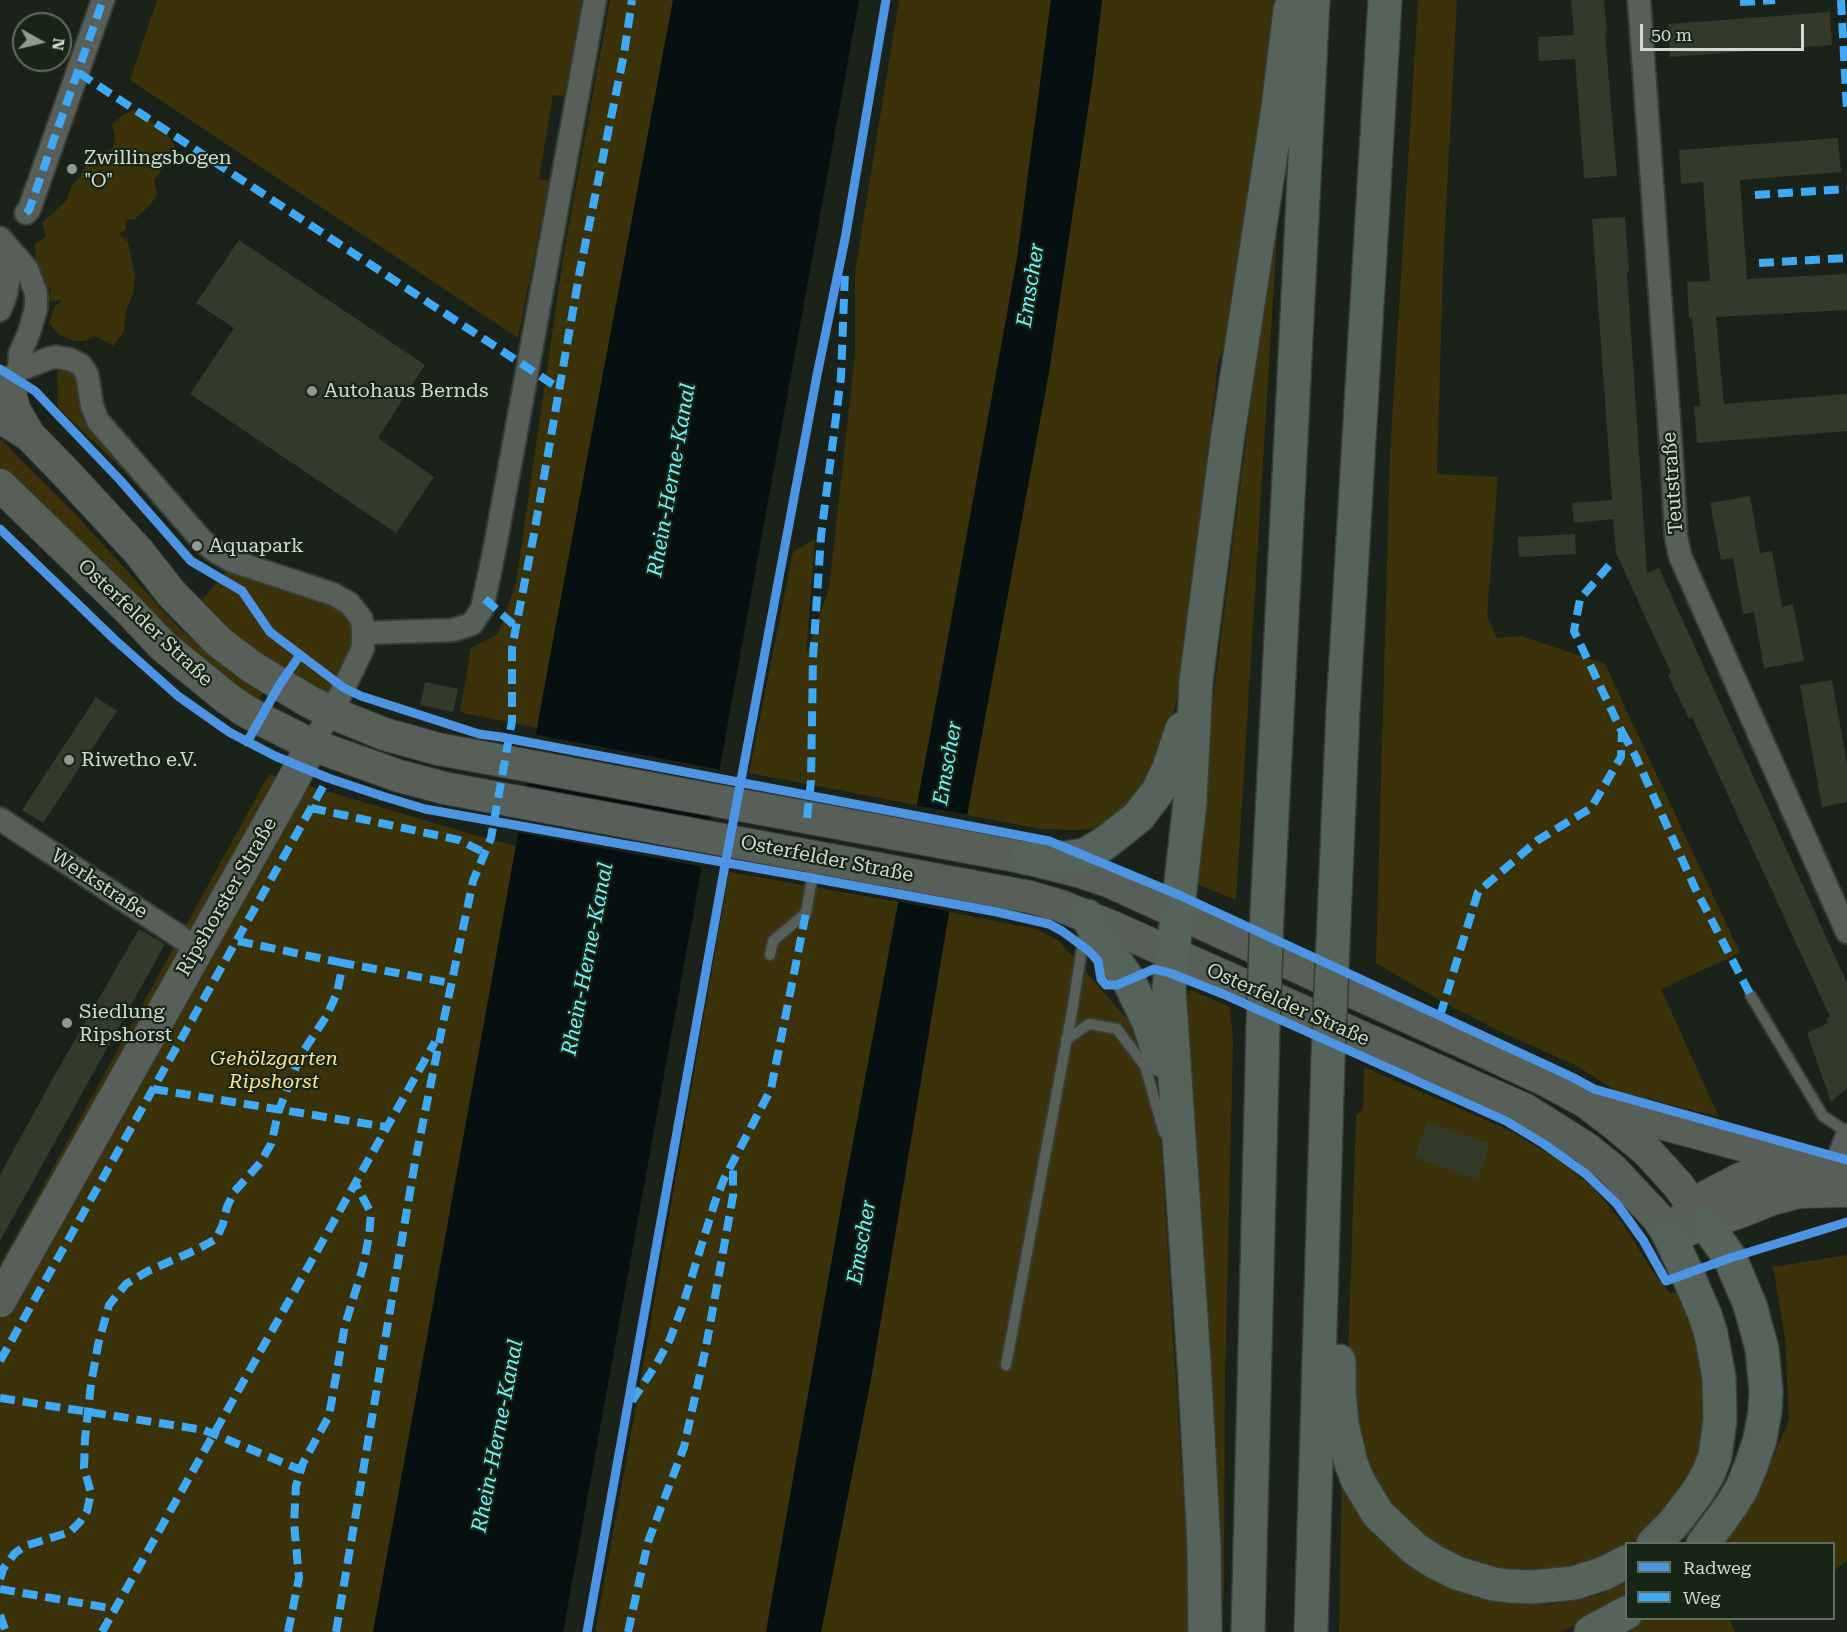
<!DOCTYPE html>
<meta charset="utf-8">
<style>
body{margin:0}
#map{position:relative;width:1847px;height:1632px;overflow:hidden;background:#1a221a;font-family:"Roboto Serif",serif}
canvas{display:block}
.legend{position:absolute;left:1625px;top:1542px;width:210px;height:78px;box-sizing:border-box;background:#172517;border:2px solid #616d61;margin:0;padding:8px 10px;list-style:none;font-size:18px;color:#d0dad0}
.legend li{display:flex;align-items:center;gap:12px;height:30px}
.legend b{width:30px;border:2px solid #616d61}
.north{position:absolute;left:12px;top:12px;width:60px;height:60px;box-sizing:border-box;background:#172517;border:2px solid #616d61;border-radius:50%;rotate:98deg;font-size:16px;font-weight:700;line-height:24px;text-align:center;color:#d0dad0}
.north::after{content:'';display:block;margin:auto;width:21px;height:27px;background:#909a90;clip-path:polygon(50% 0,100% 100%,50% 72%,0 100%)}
.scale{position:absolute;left:1640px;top:24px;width:164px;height:27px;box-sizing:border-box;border:3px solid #d0dad0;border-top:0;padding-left:8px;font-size:18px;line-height:21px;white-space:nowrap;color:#d0dad0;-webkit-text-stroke:4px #172517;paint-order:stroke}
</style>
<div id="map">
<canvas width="1847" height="1632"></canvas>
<ul class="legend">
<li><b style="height:8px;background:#4d94e3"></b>Radweg</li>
<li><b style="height:8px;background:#3fa9f5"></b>Weg</li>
</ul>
<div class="north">N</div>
<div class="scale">50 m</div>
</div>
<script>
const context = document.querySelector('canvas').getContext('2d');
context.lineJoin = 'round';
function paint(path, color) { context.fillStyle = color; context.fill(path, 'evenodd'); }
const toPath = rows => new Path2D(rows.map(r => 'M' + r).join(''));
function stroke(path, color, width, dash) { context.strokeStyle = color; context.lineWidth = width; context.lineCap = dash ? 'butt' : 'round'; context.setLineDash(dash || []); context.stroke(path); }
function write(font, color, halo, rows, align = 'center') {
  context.font = font + ' "Roboto Serif",serif'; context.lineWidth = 4.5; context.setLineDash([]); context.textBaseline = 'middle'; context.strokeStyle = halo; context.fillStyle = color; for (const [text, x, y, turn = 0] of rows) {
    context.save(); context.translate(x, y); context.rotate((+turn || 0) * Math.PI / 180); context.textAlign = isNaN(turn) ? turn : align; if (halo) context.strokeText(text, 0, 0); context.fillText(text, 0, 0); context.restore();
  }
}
paint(toPath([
 [157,0,582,0,564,96,553,95,539,179,549,181,518,338,130,80],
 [610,0,673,0,537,728,460,712,471,648,498,634,516,583,564,252],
 [899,0,1051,0,1017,259,917,805,749,773,793,552,815,539,806,655,829,588,855,354,855,272],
 [1102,0,1277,0,1241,287,1218,364,1182,676,1165,750,1139,800,1105,829,1070,830,1041,829,967,815,1049,372,1093,76],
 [1418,0,1457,0,1443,267,1437,474,1498,477,1487,615,1497,638,1521,636,1605,664,1740,953,1661,989,1719,1117,1616,1091,1577,1066,1495,1029,1439,1000,1376,963,1390,454],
 [135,109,162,128,175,145,172,157,154,180,157,195,151,204,135,219,126,220,126,229,119,234,128,242,135,276,133,293,126,311,124,331,113,346,95,336,85,341,74,341,59,335,49,323,54,308,61,300,48,302,51,289,39,281,36,263,35,243,46,237,42,223,67,200,71,186,81,176,86,163,114,147,115,136,112,125,123,115],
 [1272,236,1277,236,1236,900,1190,881],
 [60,368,73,376,79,385,82,415,90,427,131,470,127,474,58,407,57,369],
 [0,438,81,520,177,626,241,680,262,693,259,701,238,688,156,620,0,471],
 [231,565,342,600,364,634,330,709,193,611],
 [269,774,478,836,516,846,373,1632,0,1632,0,1264],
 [729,872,898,902,846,1180,766,1632,595,1632,633,1423],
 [949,912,1036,929,1059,941,1121,1012,1146,1038,1154,1077,1161,1145,1192,1632,821,1632,871,1379],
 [1191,990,1230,1007,1233,1041,1225,1378,1224,1603,1202,1374,1179,992,1189,994],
 [1364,1067,1507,1129,1556,1158,1593,1187,1621,1221,1656,1276,1670,1293,1685,1293,1695,1318,1709,1403,1703,1455,1657,1524,1632,1543,1626,1544,1626,1548,1583,1568,1527,1575,1494,1571,1450,1556,1415,1534,1381,1496,1361,1456,1348,1359,1356,1115,1363,1110],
 [1847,1255,1847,1560,1834,1571,1834,1544,1717,1544,1760,1487,1789,1420,1785,1338,1773,1267],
 [1342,1475,1494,1600,1548,1605,1602,1594,1626,1580,1626,1595,1600,1614,1560,1632,1339,1632],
 [1643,1618,1729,1619,1735,1632,1629,1632]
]), '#3b3209');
paint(toPath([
 [673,0,859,0,563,1632,373,1632,437,1285,551,651],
 [1051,0,1102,0,1093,76,1049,372,949,912,871,1379,821,1632,766,1632,846,1180,943,667,1017,259]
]), '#061010');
paint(toPath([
 [533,734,722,770,719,787,530,749],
 [914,805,970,815,952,912,895,901],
 [518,817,707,852,704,867,515,832]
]), '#1a221a');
paint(toPath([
 [1571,0,1604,0,1607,33,1605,33,1617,176,1584,178,1575,59,1539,61,1538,37,1574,35],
 [1830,12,1832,45,1670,57,1668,24],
 [1838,138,1841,172,1740,180,1747,279,1847,274,1847,310,1716,317,1724,404,1847,394,1847,431,1697,443,1694,406,1700,406,1692,318,1689,318,1687,282,1710,281,1703,182,1681,184,1679,150],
 [1625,217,1629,272,1627,272,1647,573,1659,568,1847,983,1847,1088,1831,1102,1807,1033,1828,1023,1826,1019,1830,1017,1692,717,1689,719,1668,675,1671,673,1616,553,1613,519,1574,523,1572,503,1612,500,1592,219],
 [239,240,425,365,378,438,434,477,396,533,190,394,234,328,196,303],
 [1750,496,1760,553,1772,551,1782,607,1793,604,1804,661,1764,668,1754,612,1743,614,1733,558,1721,560,1710,503],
 [1575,534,1576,554,1519,557,1518,537],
 [1832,680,1847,763,1847,802,1822,807,1800,685],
 [425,682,458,689,453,712,420,705],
 [96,697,117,711,43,823,22,810],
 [139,929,165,944,0,1241,0,1175,53,1078],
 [1427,1122,1490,1144,1478,1180,1414,1157]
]), '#343a2a');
const lane = toPath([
 [770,955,773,941,806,913,815,860],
 [1751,996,1823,1116,1847,1132],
 [1066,1040,1089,1024,1117,1029,1145,1066,1164,1133],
 [1006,1365,1073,1006,1085,928]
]);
const street = toPath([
 [1639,0,1672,463,1676,536,1680,556,1847,932],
 [26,213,29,210,103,0],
 [0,238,27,269,36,293,36,308,29,333,20,353,19,370],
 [0,310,6,294,10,269,4,243],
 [0,390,8,386,13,376,19,370,50,358,56,357,69,359,81,365,87,374,92,406,98,421,200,538,213,550,232,561,333,594,349,603,361,618,363,626,363,648,344,688,312,745],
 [364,633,453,630,472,624,482,609,495,547,595,0],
 [0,819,197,948],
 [1833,1173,1847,1135]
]);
const secondary = toPath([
 [8,386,15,411,29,435],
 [0,417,29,435,66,473,139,552,171,593,219,642,252,667,308,701,330,712,384,734,438,749,1026,858,1081,872,1108,881,1483,1051,1543,1079,1586,1102,1612,1122,1647,1151,1678,1185,1706,1224],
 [0,485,127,608,163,646,185,664,228,699,244,710,260,719,312,745,399,776,444,788,1030,897,1061,906,1110,926,1526,1110,1586,1148,1612,1169,1657,1217,1669,1235],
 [1601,1107,1764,1151,1801,1167,1833,1173,1847,1179],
 [1680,1222,1694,1207,1709,1195,1740,1179,1769,1169,1800,1167],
 [1687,1230,1745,1210,1772,1199,1800,1192,1847,1191],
 [0,1301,286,793,312,745]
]);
const highway = toPath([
 [1026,858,1063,858,1085,855,1105,843,1138,817,1158,791,1169,768,1182,729],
 [1267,914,1313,0],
 [1087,916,1105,947,1128,979,1149,1023,1161,1060],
 [1333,943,1343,710,1385,0],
 [1339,1361,1339,1391,1342,1424,1351,1463,1358,1481,1378,1514,1415,1549,1433,1561,1457,1573,1493,1584,1509,1586,1532,1587,1574,1583,1605,1573,1626,1562],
 [1653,1544,1674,1523,1699,1490,1709,1472,1715,1456,1720,1420,1719,1377,1711,1334,1705,1315,1687,1273,1669,1235],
 [1703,1544,1731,1506,1742,1488,1751,1466,1760,1439,1765,1411,1766,1390,1762,1349,1750,1305,1730,1258,1706,1224],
 [1205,1632,1204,1545,1194,1362,1169,988,1190,802,1196,681,1227,441,1278,108,1290,10,1294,0],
 [1248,1632,1263,1028],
 [1311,1632,1328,1059],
 [1591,1632,1626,1613]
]);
stroke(lane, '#363c36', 14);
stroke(street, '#363c36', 26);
stroke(secondary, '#363c36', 34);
stroke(highway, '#363c36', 36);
stroke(lane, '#585e58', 10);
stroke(street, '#585e58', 22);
stroke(secondary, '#585e58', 32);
stroke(highway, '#56635b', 33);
const highwayBridge = toPath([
 [1263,1028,1267,914],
 [1328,1059,1333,943]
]);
stroke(highwayBridge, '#363c36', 36, []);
stroke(highwayBridge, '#56635b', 33);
stroke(toPath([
 [1841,0,1847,111],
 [1740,2,1775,0],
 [79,73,560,389],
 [1755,195,1847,189],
 [26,213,29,210,103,0],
 [1759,263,1847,258],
 [485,599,516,627],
 [1622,732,1635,755,1695,888,1751,996],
 [311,808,459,840,485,853],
 [807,818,811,781,813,658,821,536,841,377,845,271],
 [238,941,343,963],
 [1440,1016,1478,892,1538,840,1591,808,1621,757,1622,732,1574,631,1580,599,1612,562],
 [153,1089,387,1127],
 [0,1361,328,778],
 [0,1398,204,1430,301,1470],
 [632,1401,657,1363,670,1339,682,1308,715,1202,724,1179,771,1089,806,913],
 [0,1579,3,1569,15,1553,25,1546,70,1532,80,1522,87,1511,91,1493,84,1468,85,1439,91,1384,98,1345,109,1305,126,1284,148,1271,198,1249,216,1239,223,1224,227,1207,234,1192,260,1163,271,1144,279,1110,296,1067,304,1050,326,1017,337,993,343,963,451,983],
 [0,1589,115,1609],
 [0,1615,6,1632],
 [102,1632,435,1042],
 [288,1632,299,1578,294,1523,296,1486,303,1463,329,1416,345,1325,363,1267,369,1236,371,1213,355,1183],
 [336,1632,415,1162,441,1033,473,881,491,838,512,721,512,649,516,627,534,534,580,270,624,54,632,0],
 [628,1632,648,1542,684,1447,706,1347,733,1196,733,1163]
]), '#3fa9f5', 8, [15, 8]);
stroke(toPath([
 [0,369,35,391,120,480,191,561,242,591,270,632,344,688,361,696,479,734,501,737,1049,841,1179,895,1572,1077,1594,1089,1847,1160],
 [0,529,114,639,178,696,229,732,275,756,328,778,382,796,425,809,812,878,997,912,1049,924,1062,931,1089,951,1098,961,1101,979,1106,985,1117,985,1154,969,1170,973,1223,994,1506,1121,1544,1144,1586,1174,1617,1204,1643,1240,1666,1281,1730,1258,1847,1222],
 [247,742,280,684,300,655],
 [587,1632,723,876,817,375,845,239,886,0]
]), '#4d94e3', 9);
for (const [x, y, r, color] of [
 [72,169,6,"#909a90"],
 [312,391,6,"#909a90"],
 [197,546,6,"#909a90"],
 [69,760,6,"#909a90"],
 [67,1023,6,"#909a90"]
]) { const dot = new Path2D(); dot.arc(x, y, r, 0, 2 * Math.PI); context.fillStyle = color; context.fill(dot); stroke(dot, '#172517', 2); }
write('20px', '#d0dad0', '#172517', [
 ["Zwillingsbogen",84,158],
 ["\"O\"",84,181],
 ["Autohaus Bernds",324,391],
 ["Aquapark",209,546],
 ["Riwetho e.V.",81,760],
 ["Siedlung",79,1012],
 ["Ripshorst",79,1035]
], 'left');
write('20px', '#d0dad0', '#172517', [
 ["Teutstraße",1673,483,-94],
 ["Osterfelder Straße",145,623,43],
 ["Osterfelder Straße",827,859,11],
 ["Werkstraße",99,884,33],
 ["Ripshorster Straße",227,897,-60],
 ["Osterfelder Straße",1288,1005,24]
]);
write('italic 20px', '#ffe185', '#172517', [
 ["Gehölzgarten",274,1059],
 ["Ripshorst",274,1082]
]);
write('italic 21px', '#6df3f8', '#172517', [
 ["Emscher",1031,285,-81],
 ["Rhein-Herne-Kanal",672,480,-80],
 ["Emscher",948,763,-80],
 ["Rhein-Herne-Kanal",588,959,-79],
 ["Emscher",862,1242,-80],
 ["Rhein-Herne-Kanal",498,1436,-79]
]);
</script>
